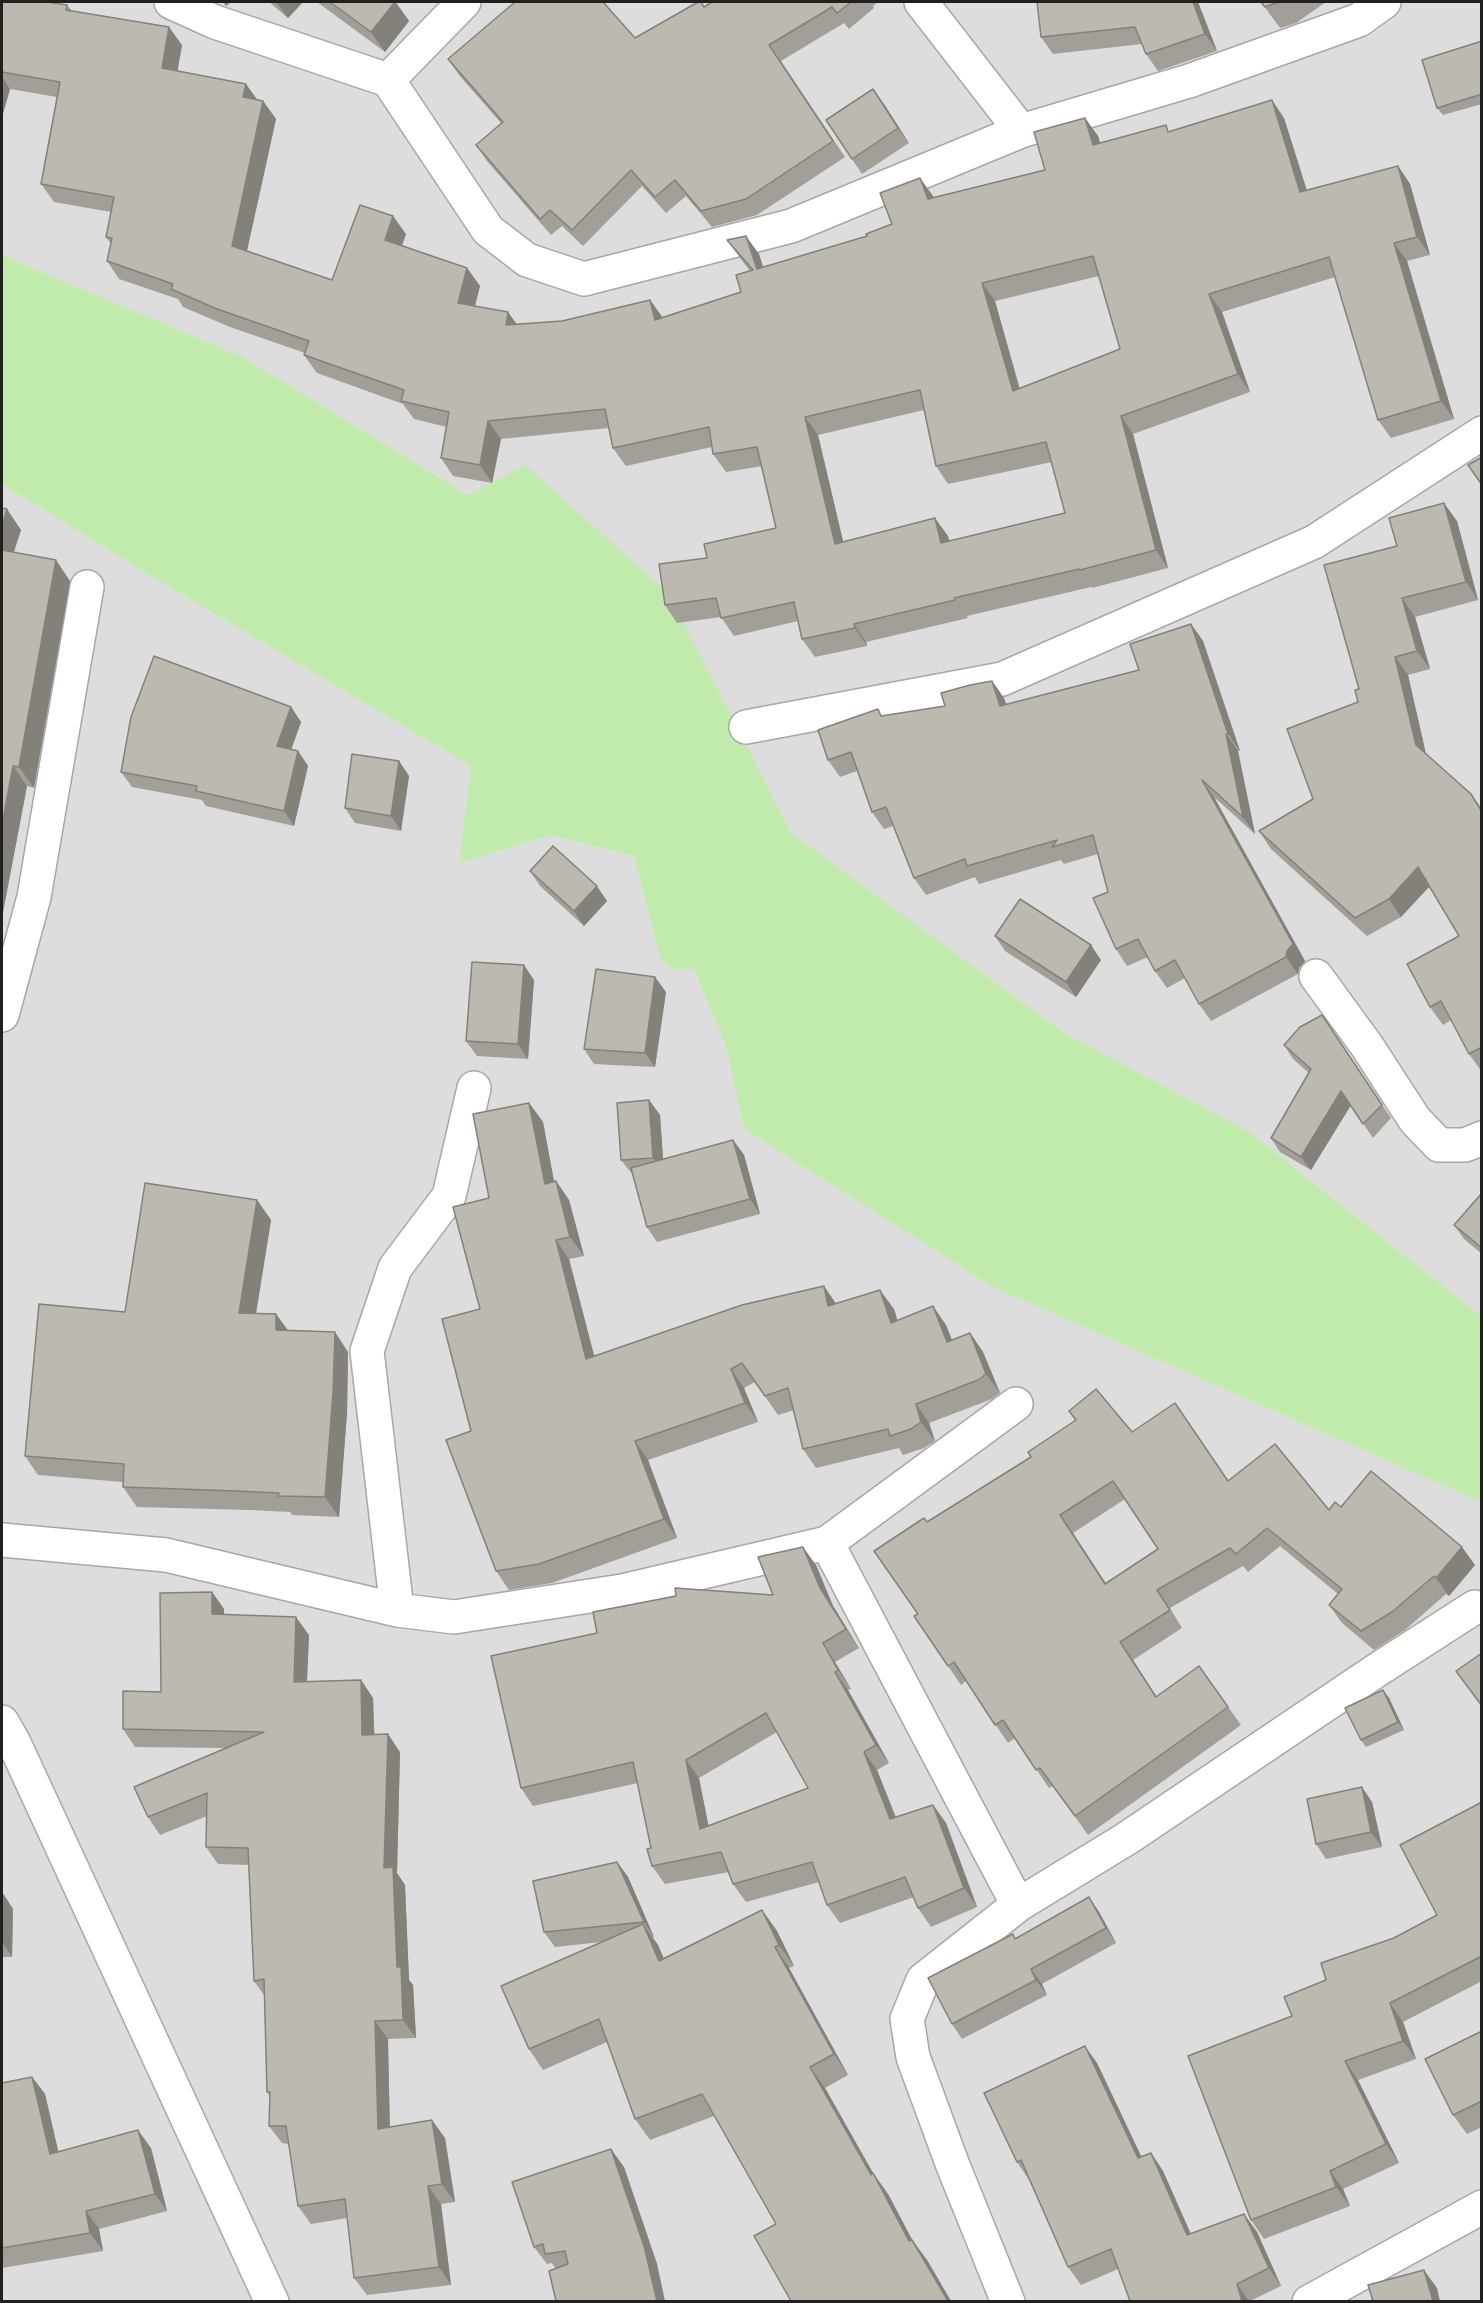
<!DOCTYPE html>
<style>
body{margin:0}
#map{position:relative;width:1483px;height:2303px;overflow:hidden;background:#f0efe6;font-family:Lato,sans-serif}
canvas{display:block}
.frame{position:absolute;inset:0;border:3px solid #202020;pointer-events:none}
</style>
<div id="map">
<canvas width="1483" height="2303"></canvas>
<div class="frame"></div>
</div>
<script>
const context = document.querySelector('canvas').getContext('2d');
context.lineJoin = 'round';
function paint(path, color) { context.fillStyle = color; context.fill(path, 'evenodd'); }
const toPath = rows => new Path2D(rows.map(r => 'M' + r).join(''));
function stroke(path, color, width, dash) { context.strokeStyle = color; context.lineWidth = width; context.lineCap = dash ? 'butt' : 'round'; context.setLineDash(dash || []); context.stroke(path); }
paint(toPath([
 [2,2,1481,2,1481,1316,1248,1131,1063,1032,790,833,668,593,468,495,241,356,2,255],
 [2,484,156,579,471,766,459,863,551,835,635,856,661,959,673,969,694,969,726,1047,744,1129,993,1287,1481,1502,1481,2301,2,2301]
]), '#dedddd');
paint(toPath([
 [2,255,241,356,468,495,525,465,668,593,791,833,1063,1032,1248,1131,1481,1316,1481,1502,993,1287,744,1129,726,1047,694,969,673,969,661,960,634,856,551,835,459,863,471,766,156,579,2,484]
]), '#c1eaad');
const minor = toPath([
 [171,2,215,22,388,80,488,230,527,260,584,279,791,226,1021,131,1189,81,1359,20,1384,2],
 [921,2,1021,131],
 [388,80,464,2],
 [746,727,1002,679,1314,542,1482,433],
 [1316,976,1367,1046,1415,1120,1439,1145,1465,1145,1482,1138],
 [2,1015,34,897,87,587],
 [2,1540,166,1555,397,1610,454,1617,622,1591,827,1543,1016,1404],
 [827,1543,1018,1905],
 [397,1610,367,1351,395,1268,449,1196,474,1088],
 [2,1722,14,1743,272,2302],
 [1008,2302,952,2163,913,2057,907,2019,923,1980,1018,1905,1126,1839,1377,1670,1475,1607],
 [1309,2302,1482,2207]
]);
stroke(minor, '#a7a7a7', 36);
stroke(minor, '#fff', 33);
paint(toPath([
 [2,2,67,5,72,11,182,45,177,70,257,100,263,101,276,119,247,251,332,280,406,234,402,246,467,268,480,286,475,306,516,324,562,321,650,300,662,317,741,292,750,271,740,258,727,240,759,254,763,267,867,236,892,224,920,178,933,198,1045,170,1085,118,1098,136,1100,143,1171,131,1284,118,1307,191,1398,166,1410,184,1430,255,1407,261,1454,419,1391,438,1378,420,1335,277,1222,312,1250,392,1133,434,1168,568,1092,588,1091,587,967,616,968,618,866,642,867,646,815,657,802,639,798,621,734,636,721,617,677,623,665,605,707,558,776,528,762,466,726,472,713,454,712,447,626,466,613,448,609,428,501,439,492,483,453,476,441,458,447,427,414,419,403,404,317,373,304,355,305,353,230,327,183,307,178,299,119,279,107,261,111,244,106,237,111,212,54,202,41,184,57,97,10,89,2,117],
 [1099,276,1120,349,1020,389,995,301],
 [924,410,936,466,948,484,1052,462,1065,513,949,541,948,536,843,542,818,435],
 [269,2,303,2,288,18],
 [317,2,396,2,409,21,385,52],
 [712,2,878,2,873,6,874,8,849,29,844,23,781,61,845,157,757,215,712,227,686,196,666,213,642,186,583,246,562,226,551,235,487,161,476,145,501,123,459,75,448,59,635,38,705,6],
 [1198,2,1217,51,1158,71,1146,54,1142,44,1053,54,1041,37],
 [1261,2,1326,2,1296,23,1280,28],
 [1482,41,1482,104,1443,115,1437,108],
 [873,89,909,143,862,174,852,159],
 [2,508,21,530,14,552,70,581,34,788,27,786,3,912,2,912],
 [1457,521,1478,600,1415,617,1430,669,1408,675,1426,754,1471,794,1482,809,1482,1072,1469,1054,1451,1020,1443,1025,1430,1007,1459,936,1429,886,1401,917,1367,936,1271,849,1259,831,1313,799,1358,702,1359,689,1397,546],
 [1191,624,1203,641,1240,751,1238,751,1255,834,1214,797,1305,961,1299,968,1298,974,1211,1021,1199,1004,1185,978,1167,988,1155,971,1148,957,1127,966,1116,949,1108,892,1098,854,1064,864,1061,860,979,884,975,877,926,895,914,878,893,826,884,829,872,812,857,771,840,777,828,760,883,716,945,706,992,681,1004,698,1006,704,1139,670],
 [291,707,301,722,291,750,298,751,308,766,294,826,206,806,202,800,132,787,121,772],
 [399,761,409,776,401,831,355,823,345,808],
 [530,871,607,901,584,926,540,886],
 [995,936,1101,960,1076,997,1005,951],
 [534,980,528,1059,477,1056,466,1041],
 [666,992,655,1067,594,1064,584,1049],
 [1322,1015,1391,1118,1373,1138,1351,1105,1311,1170,1280,1152,1271,1138,1309,1073,1293,1059,1284,1045],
 [649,1100,660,1115,663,1159,733,1140,744,1155,760,1214,657,1242,647,1227,633,1175,621,1160],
 [529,1103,543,1122,554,1182,556,1181,569,1200,584,1256,569,1259,594,1357,835,1303,894,1309,897,1320,946,1325,952,1340,970,1333,983,1352,1000,1393,992,1399,929,1423,935,1441,924,1448,903,1455,899,1448,816,1468,803,1449,794,1410,778,1415,755,1382,744,1388,758,1422,648,1460,677,1538,552,1583,509,1590,496,1571,471,1431,489,1198],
 [1482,1193,1482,1254,1464,1239,1454,1225],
 [257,1200,271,1220,256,1313,276,1314,288,1330,348,1352,347,1413,339,1517,292,1515,290,1512,250,1510,137,1507,123,1487,123,1482,38,1475,25,1456,125,1312],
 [1069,1411,1132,1432,1228,1481,1329,1510,1341,1507,1475,1565,1449,1596,1446,1594,1405,1630,1374,1650,1342,1623,1329,1605,1338,1594,1280,1546,1248,1572,1243,1566,1170,1608,1182,1628,1133,1660,1156,1696,1199,1666,1241,1725,1088,1835,1053,1786,1049,1788,1015,1738,1008,1743,966,1681,961,1685,914,1616,918,1614,927,1522,1031,1457,1075,1420],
 [1125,1499,1158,1549,1106,1584,1073,1533],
 [816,1565,833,1606,859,1648,835,1662,851,1689,848,1690,889,1763,877,1770,896,1817,933,1805,946,1823,977,1907,931,1927,918,1908,914,1897,840,1923,827,1905,819,1882,746,1902,733,1884,729,1872,665,1884,652,1866,651,1848,638,1783,533,1806,521,1788,773,1595],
 [777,1732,808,1788,708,1826,699,1778],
 [212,1592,224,1609,224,1614,309,1635,307,1682,361,1680,373,1698,374,1735,400,1752,397,1873,405,1885,409,1980,413,1985,416,2038,388,2039,390,2127,445,2138,455,2202,441,2204,451,2285,367,2295,354,2278,347,2218,311,2224,298,2206,289,2144,282,2143,269,2126,270,2097,267,2092,264,1995,254,1981,249,1865,218,1864,206,1847,207,1816,160,1835,148,1817,225,1748,135,1747,123,1729,161,1692],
 [1383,1690,1389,1698,1404,1730,1366,1747,1361,1740],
 [1372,1802,1382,1847,1326,1859,1316,1844],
 [1482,1802,1482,1981,1403,2022,1416,2059,1358,2080,1399,2163,1343,2189,1350,2206,1264,2239,1251,2220,1292,2016,1326,1980,1394,1938,1437,1915],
 [617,1862,628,1877,654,1937,652,1937,658,1945,663,1958,762,1910,777,1931,794,1966,789,1968,848,2075,825,2088,873,2173,888,2194,912,2240,927,2260,951,2301,791,2301,776,2224,714,2116,650,2140,635,2119,607,2042,543,2070,529,2049,601,1942,555,1947,544,1932],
 [2,1892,13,1909,12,1957,2,1957],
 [1089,1897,1099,1912,1116,1943,1042,1984,1047,1995,962,2039,952,2024,1016,1938],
 [1482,2031,1482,2127,1467,2134,1453,2115],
 [1097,2063,1141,2156,1151,2153,1163,2171,1191,2234,1244,2214,1257,2232,1281,2286,1250,2301,1130,2301,1118,2269,1081,2285,1068,2267,1029,2180,1017,2162],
 [32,2077,45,2094,58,2151,151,2148,167,2211,99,2229,103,2251,2,2268,2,2083],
 [624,2167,657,2264,556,2269,552,2263,547,2264,534,2247]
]), '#a39e97');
paint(toPath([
 [223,2,231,2,226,6],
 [276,2,303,2,288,18],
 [395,2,409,21,385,52,371,32],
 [1193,2,1198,2,1217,51,1205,34],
 [169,27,182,45,175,86,162,68],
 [2,77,10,89,2,117],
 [246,84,259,102,243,97],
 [873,89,884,104,909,143,898,128],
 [1272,100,1284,118,1313,210,1300,192],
 [263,101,276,119,244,264,232,246],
 [1085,118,1098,136,1106,163,1093,145],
 [1398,166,1410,184,1430,255,1417,237],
 [920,178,933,196,941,217,928,199],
 [393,216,406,234,397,258,385,240],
 [746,236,759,254,769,287,757,269],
 [1394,243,1407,261,1454,419,1441,401],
 [467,268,480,286,471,321,458,303],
 [982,283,995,301,1025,409,1013,391],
 [1209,294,1222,312,1250,392,1238,374],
 [650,300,663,318,655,320],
 [508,312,521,330,506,325],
 [1121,416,1133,434,1168,568,1156,550],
 [805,417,818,435,848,562,835,544],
 [488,421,501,439,492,483,480,465],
 [1444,503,1457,521,1478,600,1466,582],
 [7,509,21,530,8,569,2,559,2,526],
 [935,518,948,536,954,561,941,543],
 [56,560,70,581,34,788,19,767],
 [1402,598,1415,617,1430,669,1417,651],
 [854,624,866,642,867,646,855,628],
 [1191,624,1203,641,1240,751,1228,734],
 [1395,657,1408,675,1428,763,1416,745],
 [992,681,1004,698,1012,723,1000,706],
 [291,707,301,722,287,761,277,746],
 [1226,734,1238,751,1255,834,1243,817],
 [298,751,308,766,294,826,284,811],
 [399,761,409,776,401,831,391,816],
 [13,766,27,786,3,912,2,910,2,825],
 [1202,780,1214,797,1305,961,1299,968,1298,974,1286,957],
 [1418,867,1430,886,1401,917,1389,899],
 [597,886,607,901,584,926,574,911],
 [1091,945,1101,960,1076,997,1066,982],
 [524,965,534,980,528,1059,518,1044],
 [655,977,666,992,655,1067,645,1053],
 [1341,1091,1351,1105,1311,1170,1301,1157],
 [649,1100,660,1115,664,1173,653,1158],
 [529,1103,543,1122,558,1203,545,1184],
 [733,1140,744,1155,760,1214,750,1199],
 [556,1181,569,1200,584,1256,570,1237],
 [257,1200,271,1220,253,1332,239,1313],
 [556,1240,569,1259,600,1378,586,1359],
 [824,1286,837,1305,828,1306],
 [880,1290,894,1309,904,1342,891,1323],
 [933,1306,946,1325,960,1361,947,1342],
 [276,1314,290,1334,276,1330],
 [335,1332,348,1352,347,1413,339,1517,325,1497],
 [970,1333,983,1352,1000,1393,986,1374],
 [731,1369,744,1388,758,1422,745,1403],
 [916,1404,929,1423,935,1441,921,1422],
 [635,1441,648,1460,677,1538,664,1519],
 [1060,1515,1073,1533,1118,1602,1105,1584],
 [803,1547,816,1565,833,1606,859,1648,846,1629,820,1588],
 [1462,1547,1475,1565,1449,1596,1436,1578],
 [212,1592,224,1609,224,1631,212,1614],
 [296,1617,309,1635,306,1700,294,1682],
 [1120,1642,1133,1660,1168,1715,1156,1697],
 [823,1643,835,1662,851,1689,838,1670],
 [835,1672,848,1690,889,1763,876,1745],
 [361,1680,373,1698,375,1753,362,1735],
 [1383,1690,1389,1698,1404,1730,1398,1722],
 [388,1734,400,1752,397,1873,405,1885,409,1980,413,1985,416,2038,403,2020,384,1868],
 [864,1752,877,1770,903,1837,890,1819],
 [686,1760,699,1778,713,1848,700,1829],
 [1362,1787,1372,1802,1382,1847,1371,1832],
 [933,1805,946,1823,977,1907,964,1888],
 [617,1862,628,1877,654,1937,644,1922],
 [2,1892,13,1909,12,1957,2,1942],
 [1089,1897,1099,1912,1116,1943,1106,1928],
 [762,1910,777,1931,794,1966,779,1945],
 [643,1924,658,1945,674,1982,659,1961],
 [775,1947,789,1968,848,2075,834,2054],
 [1031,1969,1042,1984,1047,1995,1036,1980],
 [1390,2003,1403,2022,1416,2059,1403,2041],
 [375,2021,388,2039,390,2147,378,2129],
 [1085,2046,1097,2063,1150,2175,1138,2158],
 [1345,2061,1358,2080,1399,2163,1386,2144],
 [810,2067,825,2088,877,2180,873,2173,888,2194,924,2262,909,2241],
 [32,2077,45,2094,63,2172,50,2154],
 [432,2120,445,2138,455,2202,442,2184],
 [138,2130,151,2148,167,2211,155,2194],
 [611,2149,624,2167,657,2264,665,2301,657,2301],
 [1151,2153,1163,2171,1199,2253,1187,2235],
 [1330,2171,1343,2189,1350,2206,1336,2187],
 [428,2186,441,2204,451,2285,439,2267],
 [86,2211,99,2229,103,2251,90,2233],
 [1244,2214,1257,2232,1281,2286,1269,2268],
 [912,2240,927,2260,951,2301,948,2301],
 [1424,2270,1437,2288,1440,2301,1433,2301],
 [1237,2284,1249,2301,1242,2301]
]), '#84817b');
const building = toPath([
 [2,2,48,2,67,5,66,10,169,27,162,68,246,84,243,97,263,101,232,246,332,280,360,205,393,216,385,240,467,268,458,303,508,312,506,325,562,321,650,300,655,320,741,292,736,275,753,270,727,240,746,236,757,269,867,236,866,234,892,224,880,193,920,178,928,199,1045,170,1034,132,1085,118,1093,145,1166,125,1168,132,1272,100,1300,192,1398,166,1417,237,1394,243,1441,401,1378,420,1329,257,1209,294,1238,374,1121,416,1156,550,1080,570,1079,569,954,598,955,600,854,624,855,628,802,639,794,602,721,618,716,598,665,605,659,564,707,558,704,544,776,528,757,447,713,454,709,427,613,448,605,409,488,421,480,465,441,458,449,412,401,401,404,390,304,355,309,341,217,309,171,289,173,284,107,261,112,238,106,237,114,197,41,184,60,82,2,72,2,2],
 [1093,256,1120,349,1013,391,982,283,1093,256],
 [920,390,936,466,1046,442,1065,513,941,543,935,518,835,544,805,417,920,390],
 [330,2,395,2,371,32,330,2],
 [515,2,603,2,635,38,698,2,701,2,704,7,712,2,851,2,837,13,832,7,769,45,833,141,746,199,701,211,675,180,655,197,631,170,572,230,550,210,540,219,476,145,503,122,448,59,515,2],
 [1037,2,1193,2,1205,34,1146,54,1135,27,1041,37,1037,2],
 [1261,2,1279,2,1265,7,1261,2],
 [1482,41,1482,94,1437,108,1422,60,1482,41],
 [873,89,898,128,852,159,826,120,873,89],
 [1482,457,1482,485,1468,465,1482,457],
 [1444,503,1466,582,1402,598,1417,651,1395,657,1416,745,1471,794,1482,812,1482,1047,1469,1054,1441,1001,1430,1007,1407,964,1459,936,1425,879,1426,878,1425,879,1418,867,1389,899,1355,918,1259,831,1313,799,1287,729,1358,702,1355,690,1359,689,1324,565,1397,546,1389,518,1444,503],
 [2,508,7,509,2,526,2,508],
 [2,550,56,560,19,767,13,766,2,825,2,550],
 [1191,624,1228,734,1226,734,1243,817,1202,780,1293,944,1287,951,1286,957,1199,1004,1175,960,1155,971,1138,939,1116,949,1093,898,1108,892,1093,835,1052,847,1057,840,967,866,965,859,914,878,886,807,872,812,851,752,828,760,818,730,878,709,881,716,945,706,941,693,970,685,992,681,1000,706,1139,670,1130,644,1191,624],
 [154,656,291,707,277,746,298,751,284,811,196,791,197,786,121,772,131,717,154,656],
 [352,754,399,761,391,816,345,808,352,754],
 [553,846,597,886,574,911,530,871,553,846],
 [1020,899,1091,945,1066,982,995,936,1020,899],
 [472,962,524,965,518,1044,466,1041,472,962],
 [596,969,655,977,645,1053,584,1049,596,969],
 [1322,1015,1382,1105,1363,1124,1341,1091,1301,1157,1271,1138,1311,1069,1284,1045,1300,1027,1322,1015],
 [649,1100,653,1158,621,1160,617,1103,649,1100],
 [529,1103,545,1184,556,1181,570,1237,556,1240,586,1359,742,1305,824,1286,828,1306,880,1290,891,1323,933,1306,947,1342,970,1333,986,1374,978,1380,916,1404,921,1422,911,1429,890,1436,888,1429,803,1449,788,1388,765,1396,742,1363,731,1369,745,1403,635,1441,664,1519,539,1564,496,1571,446,1440,471,1431,442,1319,480,1309,453,1207,489,1198,473,1114,529,1103],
 [733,1140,750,1199,647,1227,631,1168,733,1140],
 [145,1183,257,1200,239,1313,276,1314,276,1330,335,1332,333,1393,325,1497,278,1496,279,1493,236,1491,123,1487,124,1464,25,1456,39,1304,125,1312,145,1183],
 [1482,1193,1482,1248,1454,1225,1482,1193],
 [1096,1389,1132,1432,1175,1403,1228,1481,1275,1444,1329,1510,1335,1502,1341,1507,1371,1471,1462,1547,1436,1578,1434,1576,1392,1612,1361,1631,1329,1605,1342,1589,1267,1528,1236,1554,1230,1548,1157,1590,1170,1610,1120,1642,1156,1697,1199,1666,1228,1707,1075,1816,1040,1768,1036,1770,1003,1720,995,1725,954,1662,948,1666,914,1616,918,1614,874,1551,924,1518,927,1522,1031,1457,1028,1452,1076,1420,1069,1411,1096,1389],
 [1113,1481,1158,1549,1105,1584,1060,1515,1113,1481],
 [803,1547,820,1588,846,1629,823,1643,838,1670,835,1672,876,1745,864,1752,890,1819,933,1805,964,1888,918,1908,905,1877,827,1905,812,1862,733,1884,721,1852,652,1866,647,1849,651,1848,633,1762,521,1788,491,1656,597,1633,593,1612,676,1596,675,1588,773,1595,758,1557,803,1547],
 [766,1713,808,1788,700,1829,686,1760,766,1713],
 [212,1592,212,1614,296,1617,294,1682,361,1680,362,1735,388,1734,384,1868,393,1867,397,1967,401,1967,403,2020,375,2021,378,2129,432,2120,442,2184,428,2186,439,2267,354,2278,345,2199,298,2206,286,2126,269,2126,270,2092,267,2092,264,1979,254,1981,248,1848,206,1847,207,1793,148,1817,134,1787,264,1732,123,1729,123,1691,161,1692,160,1593,212,1592],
 [1482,1653,1482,1706,1456,1671,1482,1653],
 [1383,1690,1398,1722,1361,1740,1345,1708,1383,1690],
 [1362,1787,1371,1832,1316,1844,1307,1799,1362,1787],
 [1482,1802,1482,1956,1390,2003,1403,2041,1345,2061,1386,2144,1330,2171,1336,2187,1251,2220,1188,2056,1292,2016,1284,1997,1326,1980,1321,1963,1394,1938,1437,1915,1400,1845,1482,1802],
 [617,1862,644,1922,544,1932,533,1881,617,1862],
 [1089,1897,1106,1928,1031,1969,1036,1980,952,2024,928,1978,1013,1934,1015,1939,1089,1897],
 [762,1910,779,1945,775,1947,834,2054,810,2067,871,2175,873,2173,909,2241,912,2240,948,2301,791,2301,754,2236,776,2224,702,2094,635,2119,599,2019,529,2049,501,1986,643,1924,659,1961,762,1910],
 [1482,2031,1482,2101,1453,2115,1425,2059,1482,2031],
 [1085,2046,1138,2158,1151,2153,1187,2235,1244,2214,1269,2268,1237,2284,1242,2301,1130,2301,1111,2249,1068,2267,1021,2160,1017,2162,984,2093,1085,2046],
 [32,2077,50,2154,138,2130,155,2194,86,2211,90,2233,2,2248,2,2083,32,2077],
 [611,2149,644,2246,657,2301,556,2301,549,2271,568,2264,565,2251,545,2254,543,2244,534,2247,512,2182,611,2149],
 [1424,2270,1433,2301,1373,2301,1368,2285,1424,2270]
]);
paint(building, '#bdb8b0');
stroke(building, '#84817b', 1.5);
</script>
